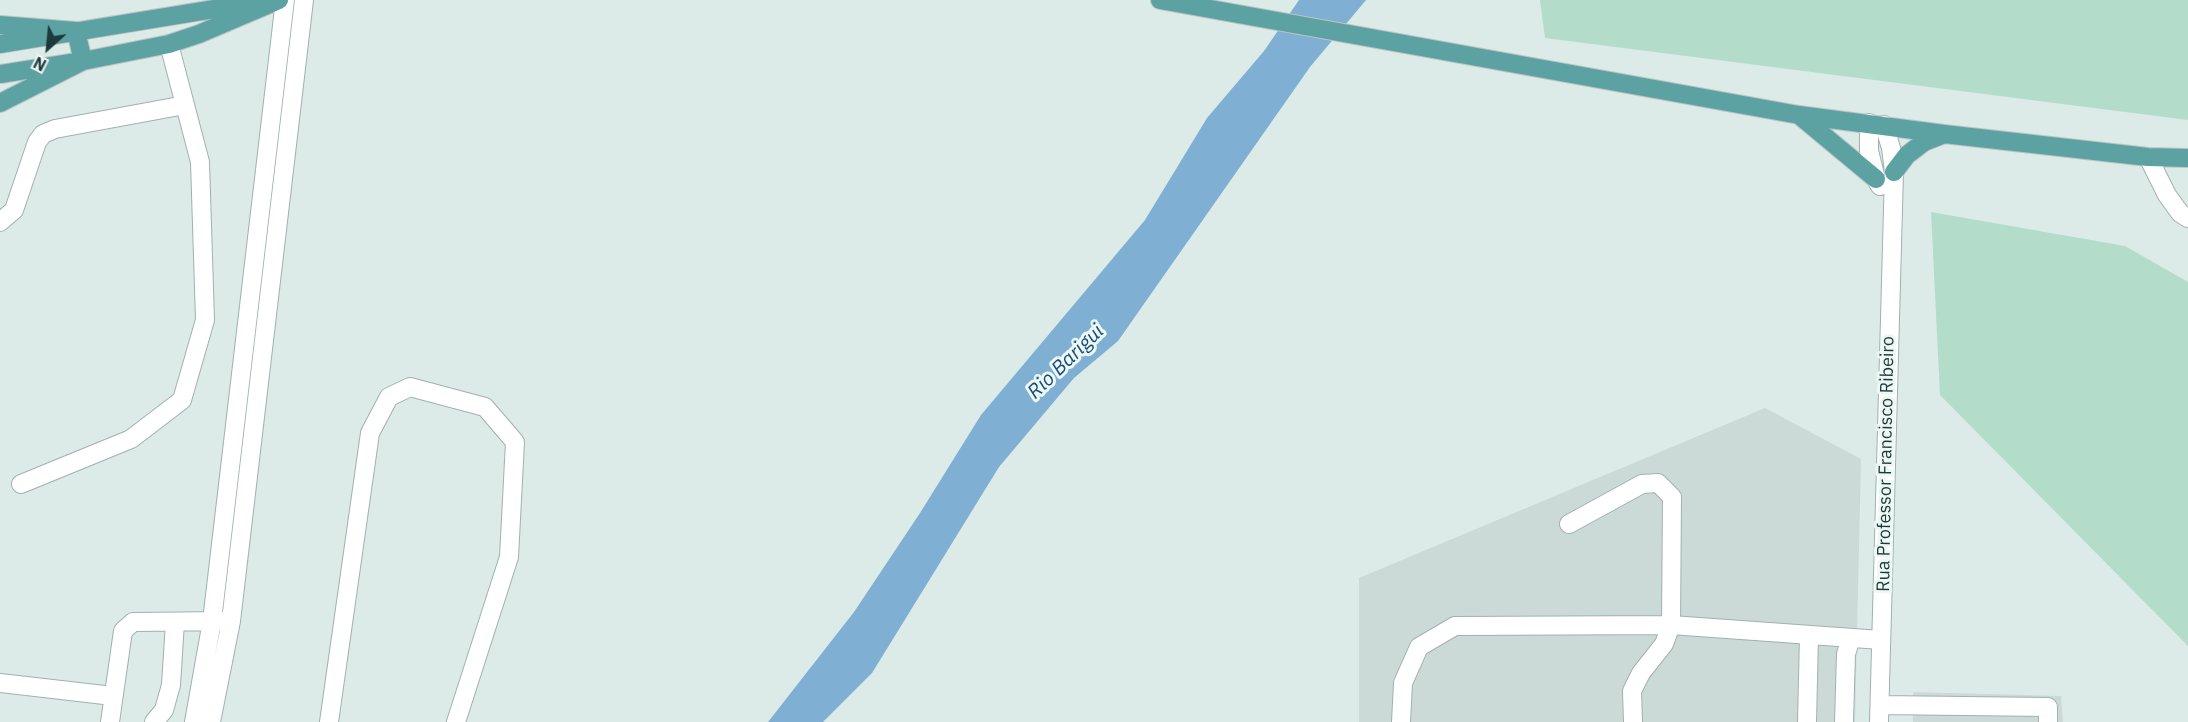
<!DOCTYPE html>
<style>
body{margin:0}
#map{position:relative;width:2188px;height:722px;overflow:hidden;background:#dceae8;font-family:"IBM Plex Sans",sans-serif}
canvas{display:block}
.north{position:absolute;left:18px;top:18px;width:60px;height:60px;-webkit-text-stroke:4px #edf7f4;paint-order:stroke;rotate:207deg;font-size:16px;font-weight:700;line-height:24px;text-align:center;color:#1d3a3a}
.north::after{content:'';display:block;margin:auto;width:21px;height:27px;background:#1d3a3a;clip-path:polygon(50% 0,100% 100%,50% 72%,0 100%)}
</style>
<div id="map">
<canvas width="2188" height="722"></canvas>
<div class="north">N</div>
</div>
<script>
const context = document.querySelector('canvas').getContext('2d');
context.lineJoin = 'round';
function paint(path, color) { context.fillStyle = color; context.fill(path, 'evenodd'); }
const toPath = rows => new Path2D(rows.map(r => 'M' + r).join(''));
function stroke(path, color, width, dash) { context.strokeStyle = color; context.lineWidth = width; context.lineCap = dash ? 'butt' : 'round'; context.setLineDash(dash || []); context.stroke(path); }
function write(font, color, halo, rows, align = 'center') {
  context.font = font + ' "IBM Plex Sans",sans-serif'; context.lineWidth = 6; context.setLineDash([]); context.textBaseline = 'middle'; context.strokeStyle = halo; context.fillStyle = color; for (const [text, x, y, turn = 0] of rows) {
    context.save(); context.translate(x, y); context.rotate((+turn || 0) * Math.PI / 180); context.textAlign = isNaN(turn) ? turn : align; if (halo) context.strokeText(text, 0, 0); context.fillText(text, 0, 0); context.restore();
  }
}
paint(toPath([
 [1765,408,1861,459,1855,722,1359,722,1359,578],
 [1913,692,2061,696,2063,722,1913,722]
]), '#cbdad7');
paint(toPath([
 [1540,0,2188,0,2188,120,1545,38],
 [1931,212,2125,246,2188,282,2188,646,1940,395]
]), '#b3ddca');
paint(toPath([
 [1299,0,1366,0,1310,67,1118,341,1074,378,999,467,872,673,823,722,768,722,854,612,920,513,981,415,1145,220,1207,118,1264,51]
]), '#7fb0d4');
const minor = toPath([
 [1869,123,1869,151,1876,179,1880,186],
 [2148,157,2167,195,2180,213,2188,218],
 [0,222,14,210,37,142,43,134,55,129,185,105],
 [21,484,131,439,182,400,205,320,200,162,169,44],
 [1569,524,1642,484,1658,483,1672,497,1671,625,1664,644,1641,673,1632,691,1633,722],
 [0,683,113,696],
 [1880,705,2048,707,2048,722],
 [110,722,123,631,133,622,224,621],
 [154,722,164,710,171,685,175,622],
 [194,722,212,621,285,0],
 [211,722,231,621,304,0],
 [329,722,370,433,389,397,410,387,485,407,515,442,509,557,456,722],
 [1401,722,1403,683,1419,647,1455,626,1671,625,1881,640],
 [1807,722,1809,636],
 [1844,722,1846,654,1851,638],
 [1879,722,1894,172,1891,148,1884,125]
]);
const major = toPath([
 [1160,0,1799,115,1944,134,2148,157,2188,158],
 [0,25,76,31,83,61,0,103],
 [0,44,257,2],
 [0,74,83,61,169,44,199,34,279,0],
 [1799,115,1876,179],
 [1894,172,1907,155,1924,142,1942,135]
]);
stroke(minor, '#9fb2b0', 20);
stroke(major, '#bbc4c4', 20);
stroke(minor, '#fff', 18);
stroke(major, '#5da2a3', 18);
write('18px', '#1d3a3a', '#edf7f4', [
 ["Rua Professor Francisco Ribeiro",1886,464,-89]
]);
write('italic 20px', '#154d79', '#edf7f4', [
 ["Rio Barigui",1066,362,-44]
]);
</script>
